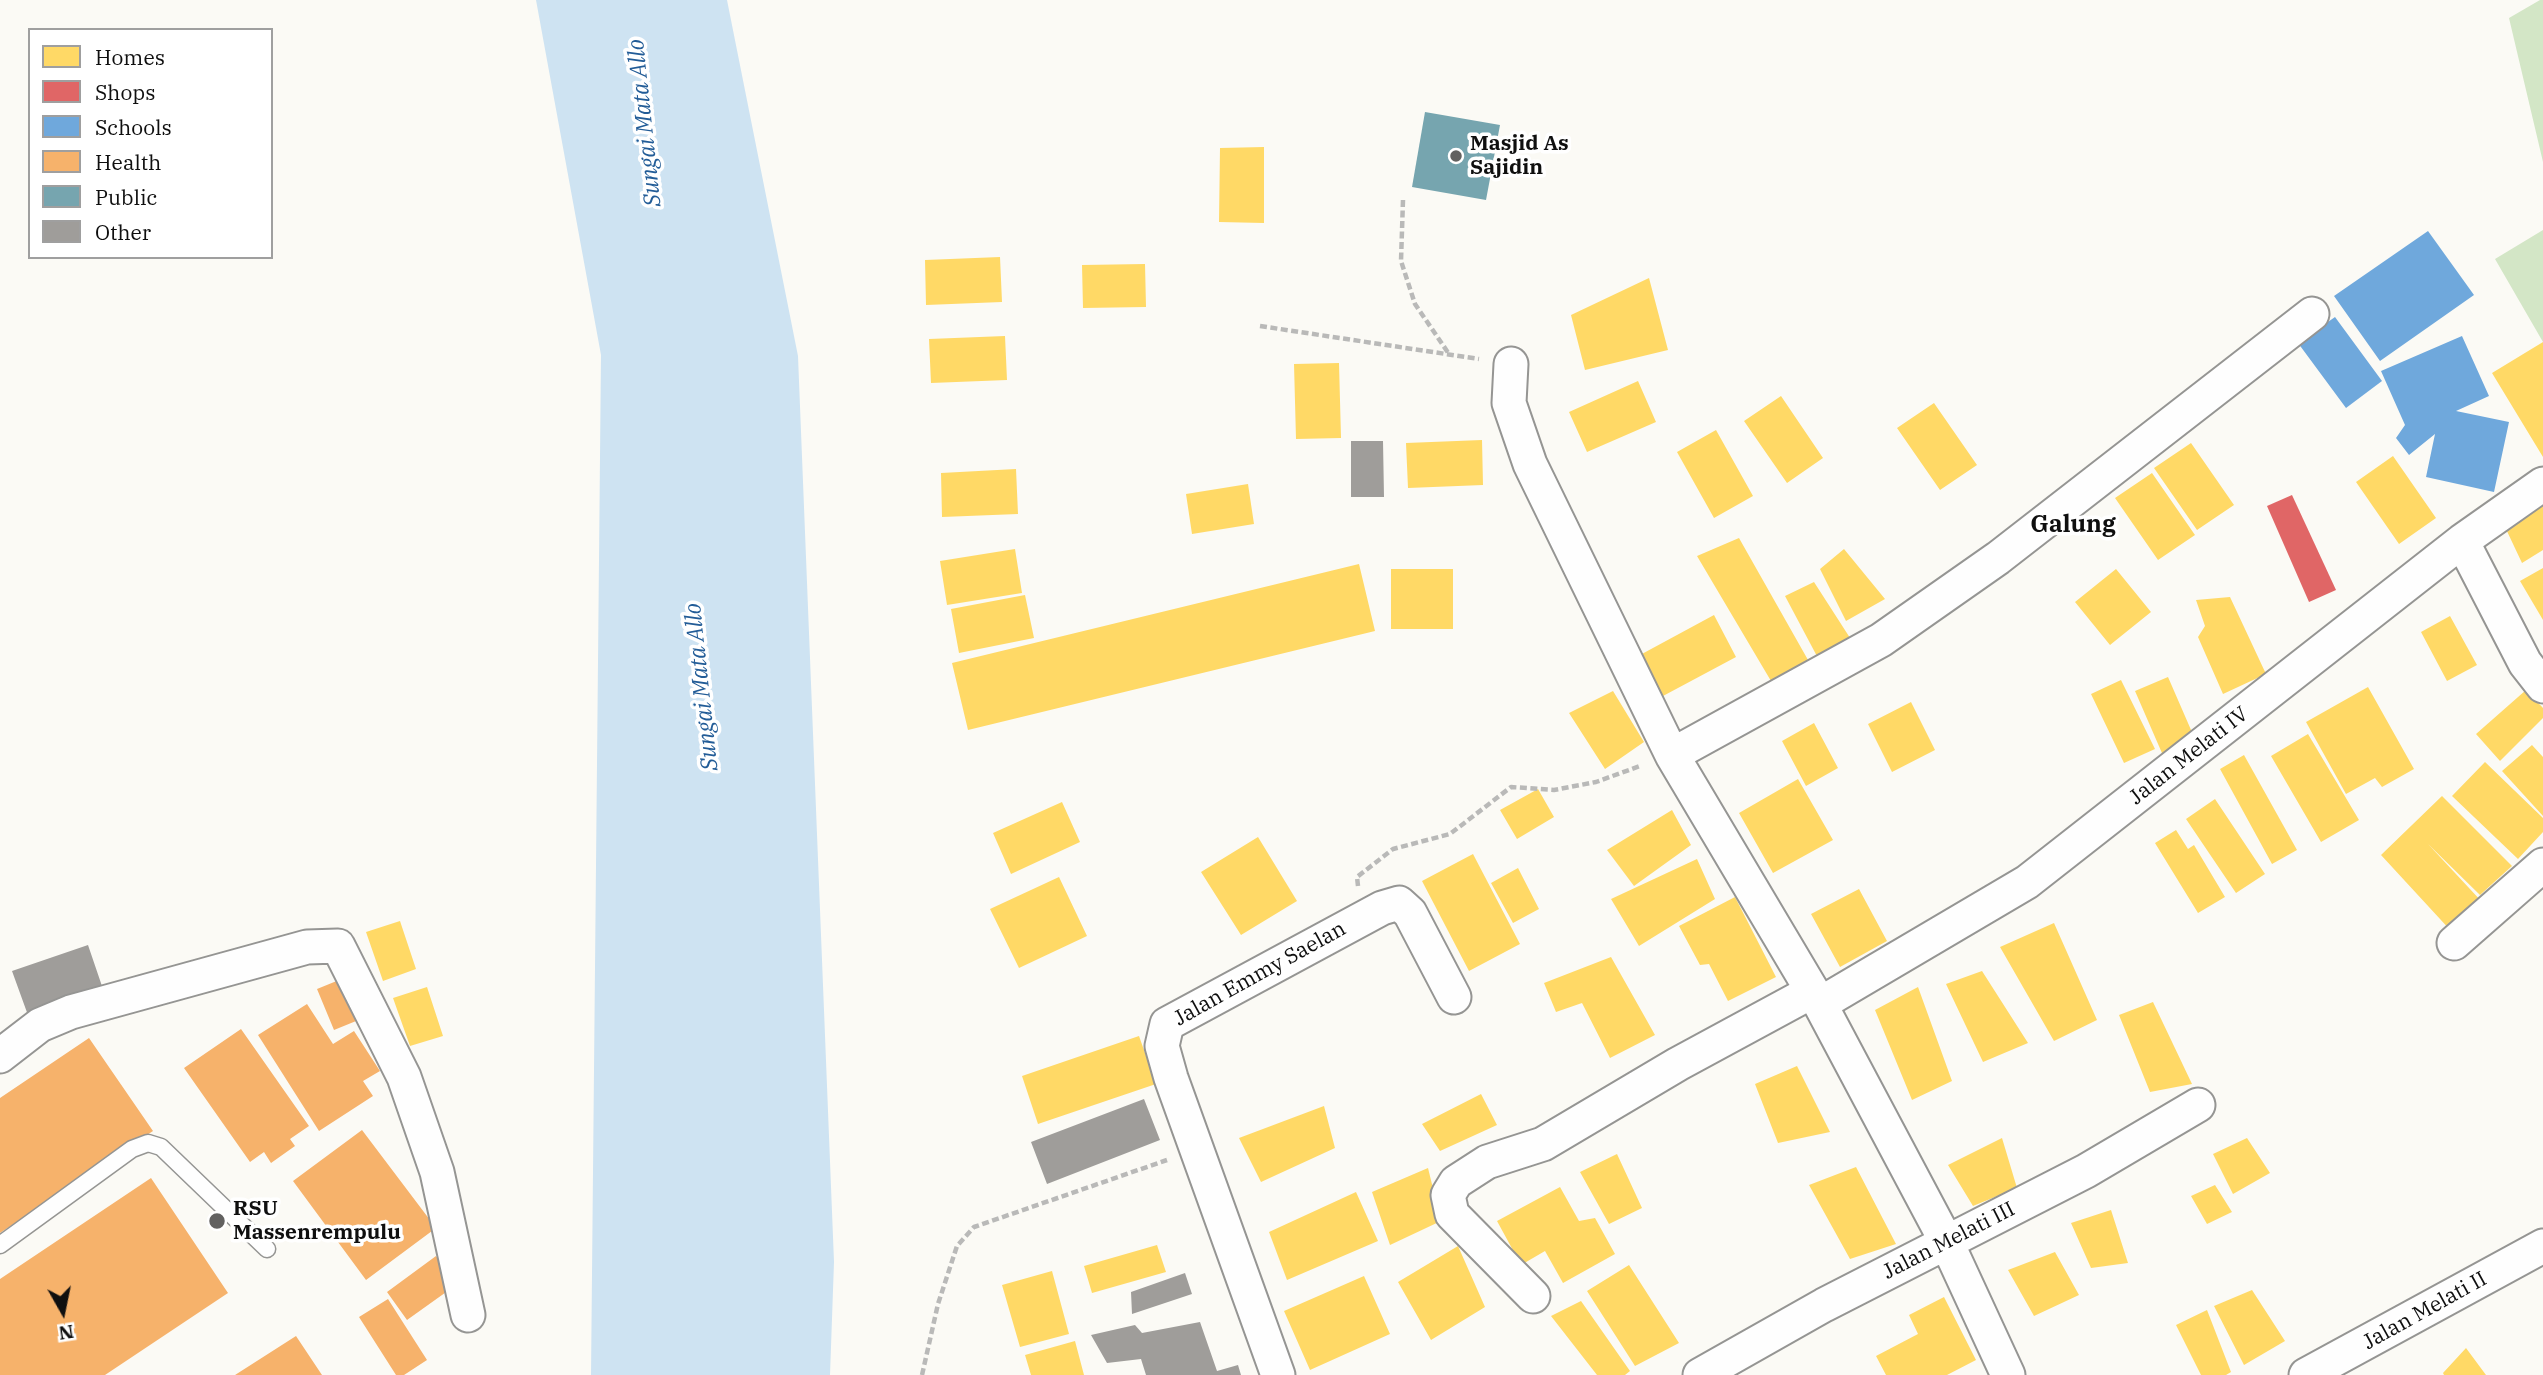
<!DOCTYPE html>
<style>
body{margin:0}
#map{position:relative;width:2543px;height:1375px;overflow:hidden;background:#fbfaf5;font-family:"IBM Plex Serif",serif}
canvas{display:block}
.legend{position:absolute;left:28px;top:28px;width:245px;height:231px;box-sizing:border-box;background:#fff;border:2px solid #9f9f9f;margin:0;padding:9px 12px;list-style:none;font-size:21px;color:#0f0f0f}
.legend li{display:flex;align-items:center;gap:14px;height:35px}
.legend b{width:35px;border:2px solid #9f9f9f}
.north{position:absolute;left:28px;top:1277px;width:70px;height:70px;-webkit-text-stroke:5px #fff;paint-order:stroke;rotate:171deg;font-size:19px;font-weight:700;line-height:28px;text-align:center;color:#0f0f0f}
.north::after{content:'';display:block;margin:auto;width:24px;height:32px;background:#0f0f0f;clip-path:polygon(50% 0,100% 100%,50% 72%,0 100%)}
</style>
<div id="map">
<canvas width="2543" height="1375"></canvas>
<ul class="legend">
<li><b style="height:19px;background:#ffd966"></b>Homes</li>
<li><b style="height:19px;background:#e06666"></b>Shops</li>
<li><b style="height:19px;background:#6fa8dc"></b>Schools</li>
<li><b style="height:19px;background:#f6b26b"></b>Health</li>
<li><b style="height:19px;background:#76a5af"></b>Public</li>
<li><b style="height:19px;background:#9f9d9a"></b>Other</li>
</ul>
<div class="north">N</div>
</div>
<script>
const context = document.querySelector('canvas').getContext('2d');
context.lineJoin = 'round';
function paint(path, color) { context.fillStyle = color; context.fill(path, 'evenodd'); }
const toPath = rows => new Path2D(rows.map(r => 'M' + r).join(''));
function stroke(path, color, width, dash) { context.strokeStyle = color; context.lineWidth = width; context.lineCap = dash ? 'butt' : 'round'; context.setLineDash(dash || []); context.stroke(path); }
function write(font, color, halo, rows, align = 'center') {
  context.font = font + ' "IBM Plex Serif",serif'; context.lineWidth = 7; context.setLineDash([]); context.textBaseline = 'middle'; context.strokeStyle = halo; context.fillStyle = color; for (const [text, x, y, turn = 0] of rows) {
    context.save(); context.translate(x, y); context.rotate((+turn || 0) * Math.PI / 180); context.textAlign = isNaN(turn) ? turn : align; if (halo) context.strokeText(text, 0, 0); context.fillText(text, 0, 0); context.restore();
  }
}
paint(toPath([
 [2540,0,2543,0,2543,162,2509,18],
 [2543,230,2543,342,2495,259]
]), '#d3e6c6');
paint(toPath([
 [536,0,727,0,798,356,834,1262,830,1375,591,1375,601,355]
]), '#cee3f2');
paint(toPath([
 [1264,147,1264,223,1219,222,1220,148],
 [1000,257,1002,302,926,305,925,260],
 [1145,264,1146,307,1083,308,1082,265],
 [1649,278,1668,350,1585,370,1571,315],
 [1005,336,1007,380,931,383,929,339],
 [2543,342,2543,457,2492,373],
 [1339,363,1341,438,1296,439,1294,364],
 [1638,381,1656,422,1587,452,1569,412],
 [1781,396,1823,458,1787,483,1744,421],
 [1934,403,1977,465,1940,490,1897,428],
 [1716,430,1753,496,1714,518,1677,452],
 [1482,440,1483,485,1408,488,1406,443],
 [2191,443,2234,505,2197,530,2154,468],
 [2393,456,2436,518,2399,544,2356,482],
 [1016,469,1018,514,942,517,941,473],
 [2152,473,2195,535,2158,560,2115,498],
 [1248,484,1254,524,1192,534,1186,494],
 [2543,502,2543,550,2522,563,2505,527],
 [1739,538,1812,667,1771,681,1697,556],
 [1015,549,1022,593,947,605,940,561],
 [1844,549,1885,599,1846,621,1820,569],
 [1359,564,1375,631,968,730,952,663],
 [2543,568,2543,620,2520,581],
 [1391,569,1453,569,1453,629,1391,629],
 [2116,569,2151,612,2110,645,2075,602],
 [1814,582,1852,641,1819,660,1785,596],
 [1025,595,1034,638,959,653,951,609],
 [2230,597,2266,674,2223,694,2198,637,2205,626,2196,600],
 [1714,615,1736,657,1663,696,1640,655],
 [2450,616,2477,665,2447,681,2421,632],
 [2168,677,2198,746,2165,760,2135,691],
 [2121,680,2155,749,2124,763,2091,694],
 [2368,687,2414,769,2382,787,2375,778,2346,794,2306,722],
 [2526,690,2543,708,2543,718,2500,761,2476,734],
 [1613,691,1644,742,1605,769,1569,713],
 [1911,702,1935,750,1892,772,1868,724],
 [1814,723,1838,768,1806,786,1782,741],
 [2308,734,2359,820,2321,842,2271,756],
 [2532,745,2543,757,2543,816,2502,771],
 [2244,755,2297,850,2272,864,2220,769],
 [2485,762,2543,818,2543,832,2518,859,2452,796],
 [1798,779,1833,840,1773,873,1739,813],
 [1538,789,1554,817,1517,839,1500,810],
 [2442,796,2512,866,2480,895,2428,844,2483,903,2452,932,2381,855],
 [2215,799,2265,874,2236,893,2186,819],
 [1062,802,1080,842,1011,874,993,833],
 [1672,810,1691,845,1634,886,1607,850],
 [2176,830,2188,849,2194,845,2225,897,2198,913,2155,843],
 [1258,837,1297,901,1241,935,1201,872],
 [1473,854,1520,944,1469,971,1422,881],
 [1697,859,1715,899,1639,946,1611,899],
 [1518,868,1539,909,1513,923,1491,883],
 [1059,877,1087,936,1019,968,990,909],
 [1859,889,1887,941,1840,967,1811,914],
 [1735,897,1776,977,1728,1001,1709,964,1700,965,1679,926],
 [400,921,416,969,383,981,366,932],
 [2054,923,2097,1020,2054,1041,2000,947],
 [1611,957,1655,1035,1610,1058,1582,1003,1556,1012,1544,983],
 [1982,971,2028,1043,1983,1062,1946,984],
 [427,987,443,1036,410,1046,393,998],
 [1918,987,1952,1081,1912,1100,1875,1010],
 [2153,1002,2192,1084,2150,1092,2119,1015],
 [1139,1036,1156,1084,1038,1124,1022,1076],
 [1797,1066,1830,1132,1778,1143,1755,1084],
 [1481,1094,1497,1125,1440,1151,1422,1124],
 [1324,1106,1335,1148,1261,1182,1239,1138],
 [2002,1138,2017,1188,1973,1206,1948,1165],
 [2247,1138,2270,1173,2233,1194,2213,1154],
 [1617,1154,1642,1208,1609,1224,1580,1172],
 [1856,1167,1896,1244,1850,1259,1809,1185],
 [1428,1168,1441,1221,1390,1245,1372,1192],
 [2215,1185,2232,1212,2207,1224,2191,1196],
 [1560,1187,1579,1221,1595,1218,1615,1254,1563,1283,1545,1251,1521,1265,1497,1221],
 [1356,1192,1378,1241,1287,1280,1269,1232],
 [2111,1210,2128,1263,2091,1268,2071,1223],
 [1157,1245,1166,1272,1092,1293,1084,1266],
 [1458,1246,1485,1307,1431,1340,1398,1282],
 [2055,1252,2079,1295,2034,1316,2008,1270],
 [1629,1265,1679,1343,1635,1366,1587,1291],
 [1052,1271,1069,1334,1020,1347,1002,1285],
 [1364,1276,1390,1334,1310,1370,1284,1311],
 [2252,1290,2285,1341,2244,1365,2214,1306],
 [1944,1297,1976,1360,1947,1375,1886,1375,1876,1356,1918,1334,1909,1315],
 [1581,1301,1630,1371,1625,1375,1597,1375,1551,1316],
 [2207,1310,2231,1372,2226,1375,2201,1375,2176,1325],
 [1075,1341,1084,1375,1031,1375,1025,1355],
 [2466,1348,2486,1375,2444,1375,2443,1373]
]), '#ffd966');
paint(toPath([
 [2292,495,2336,590,2309,602,2267,506]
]), '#e06666');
paint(toPath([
 [2428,231,2474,295,2380,361,2334,296],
 [2335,317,2382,381,2346,408,2298,343],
 [2462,336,2489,396,2456,411,2509,422,2494,492,2426,477,2435,434,2409,455,2396,438,2405,425,2381,371]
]), '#6fa8dc');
paint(toPath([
 [344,978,361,1019,334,1030,317,989],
 [307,1004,333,1044,354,1031,380,1071,363,1081,373,1096,319,1131,258,1035],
 [241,1029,309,1126,290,1139,295,1146,271,1163,264,1152,250,1162,184,1068],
 [89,1038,153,1131,0,1233,0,1098],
 [362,1130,436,1228,366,1280,293,1181],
 [151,1178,228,1293,105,1375,0,1375,0,1279],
 [436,1256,456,1285,407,1320,387,1292],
 [388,1299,427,1360,404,1375,396,1375,359,1317],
 [296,1336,322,1375,235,1375]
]), '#f6b26b');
paint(toPath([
 [1425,112,1500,125,1486,200,1412,187]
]), '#76a5af');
paint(toPath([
 [1351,441,1383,441,1384,497,1351,497],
 [88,945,104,992,29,1018,12,971],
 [1144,1099,1160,1140,1047,1184,1031,1142],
 [1185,1273,1192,1294,1132,1314,1131,1292],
 [1200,1322,1217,1371,1238,1365,1241,1375,1146,1375,1141,1359,1107,1363,1091,1335,1135,1325,1142,1333]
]), '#9f9d9a');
const lane = toPath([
 [0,1245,132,1149,148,1143,161,1147,267,1249]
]);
const street = toPath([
 [1511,364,1509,403,1530,464,1672,755],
 [2462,541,2525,663,2543,686],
 [2454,943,2543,865],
 [1820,1004,2027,882,2462,541,2543,484],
 [0,1056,40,1025,71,1012,307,947,338,946,404,1077,437,1172,468,1315],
 [1533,1296,1452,1214,1448,1195,1456,1182,1487,1162,1543,1144,1678,1064,1811,992],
 [1278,1375,1171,1078,1162,1046,1167,1024,1382,908,1399,903,1410,913,1454,997],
 [1700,1375,1824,1305,2086,1171,2198,1105],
 [2008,1375,1947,1243,1820,1004,1672,755,1881,640,1998,558,2312,314],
 [2306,1375,2543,1246]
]);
stroke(lane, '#959593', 19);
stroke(street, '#959593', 37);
stroke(toPath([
 [1403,200,1401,261,1415,304,1449,354],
 [1260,326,1479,359],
 [1358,886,1357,877,1393,849,1450,834,1511,787,1554,790,1596,782,1640,766],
 [922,1375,938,1304,957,1246,974,1227,1167,1160]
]), '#b9b9b8', 4.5, [7, 3.5]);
stroke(lane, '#fefefe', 16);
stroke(street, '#fefefe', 33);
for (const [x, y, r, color] of [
 [1456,156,7,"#626160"],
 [217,1221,9,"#626160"]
]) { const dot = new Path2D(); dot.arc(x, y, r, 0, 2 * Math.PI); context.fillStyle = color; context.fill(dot); stroke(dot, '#fff', 2.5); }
write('bold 21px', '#0f0f0f', '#fff', [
 ["Masjid As",1470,144],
 ["Sajidin",1470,168],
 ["RSU",233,1209],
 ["Massenrempulu",233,1233]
], 'left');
write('21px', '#0f0f0f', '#fff', [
 ["Jalan Melati IV",2189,756,-38],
 ["Jalan Emmy Saelan",1260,974,-29],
 ["Jalan Melati III",1949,1241,-27],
 ["Jalan Melati II",2425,1311,-29]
]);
write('italic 23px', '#225c97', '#fff', [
 ["Sungai Mata Allo",645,123,-96],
 ["Sungai Mata Allo",702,687,-96]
]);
write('bold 24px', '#0f0f0f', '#fff', [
 ["Galung",2073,525]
]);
</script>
